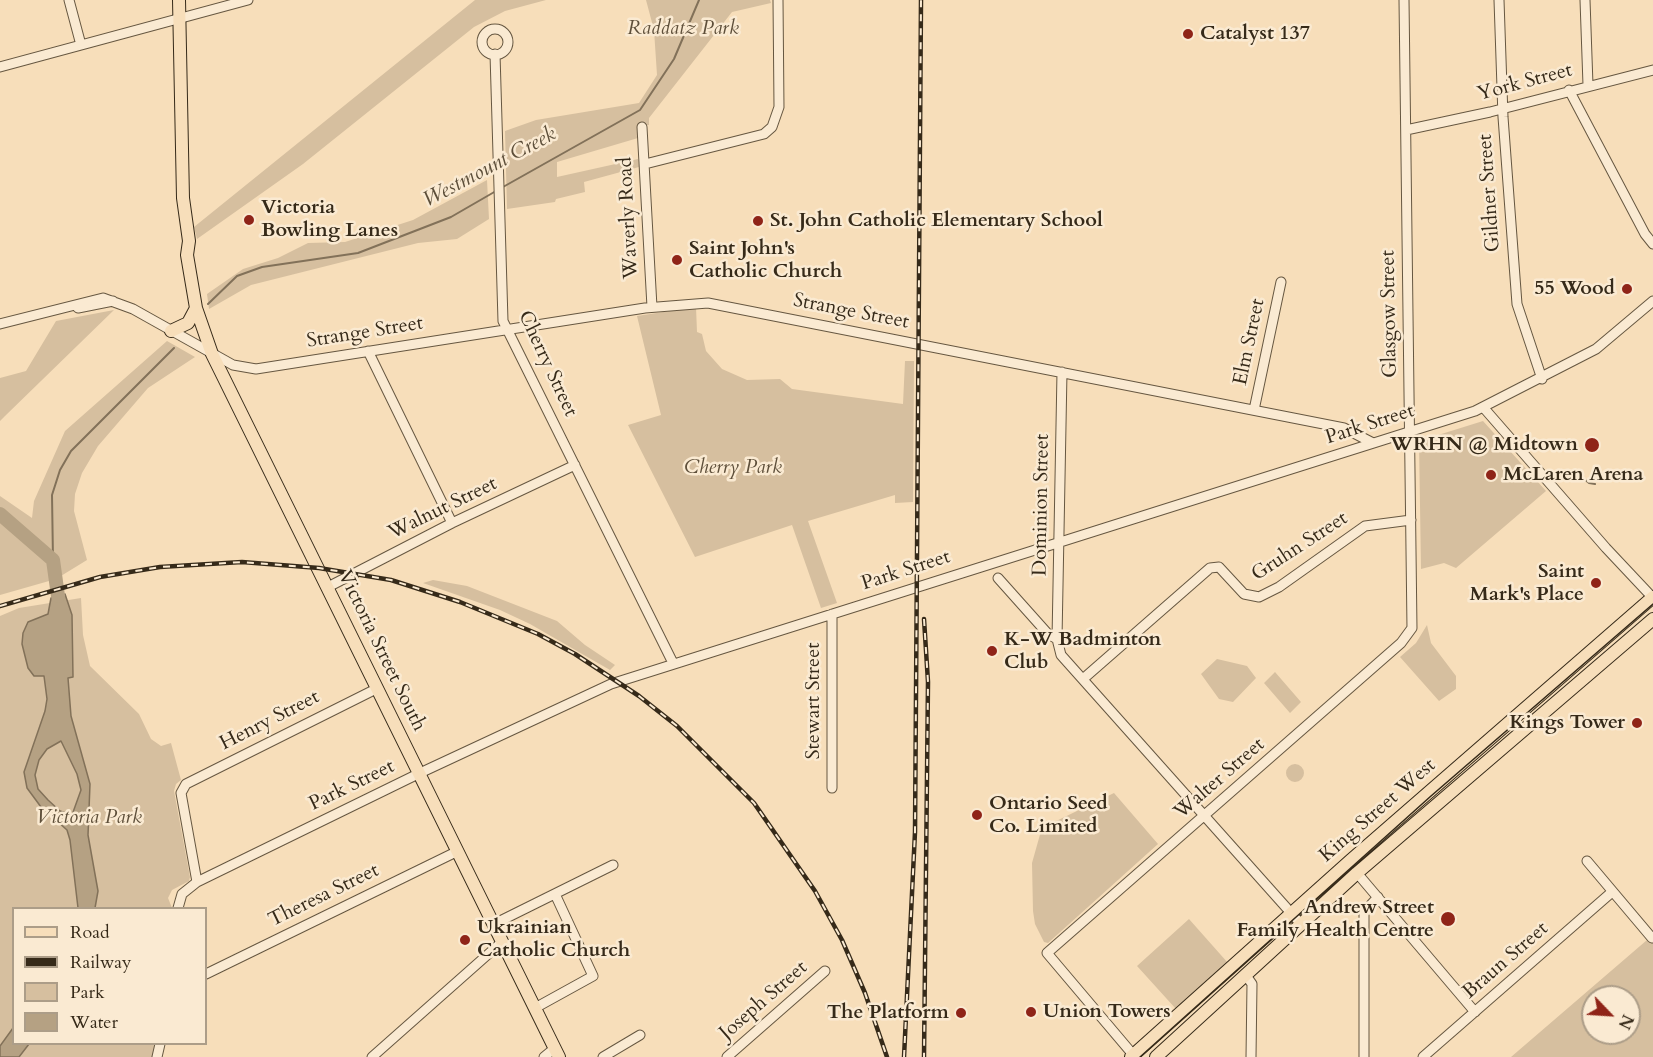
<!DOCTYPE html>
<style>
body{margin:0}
#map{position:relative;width:1653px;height:1057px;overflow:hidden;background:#f7deba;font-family:Cardo,serif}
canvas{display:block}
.legend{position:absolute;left:12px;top:907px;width:195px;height:138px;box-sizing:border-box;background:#faead2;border:2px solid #ac9d88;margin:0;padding:8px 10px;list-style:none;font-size:18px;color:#362a19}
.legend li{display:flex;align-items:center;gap:12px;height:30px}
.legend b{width:30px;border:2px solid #ac9d88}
.north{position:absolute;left:1581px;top:985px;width:60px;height:60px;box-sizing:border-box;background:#faead2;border:2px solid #ac9d88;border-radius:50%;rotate:115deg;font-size:16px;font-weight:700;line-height:24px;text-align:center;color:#362a19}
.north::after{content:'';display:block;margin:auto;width:21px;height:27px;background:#8f2418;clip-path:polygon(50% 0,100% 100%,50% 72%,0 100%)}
</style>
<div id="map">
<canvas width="1653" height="1057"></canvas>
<ul class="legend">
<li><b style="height:8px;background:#f7deba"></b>Road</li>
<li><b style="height:8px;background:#362a19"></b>Railway</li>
<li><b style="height:16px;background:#d6bf9f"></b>Park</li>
<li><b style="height:16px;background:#b5a183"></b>Water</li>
</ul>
<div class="north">N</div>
</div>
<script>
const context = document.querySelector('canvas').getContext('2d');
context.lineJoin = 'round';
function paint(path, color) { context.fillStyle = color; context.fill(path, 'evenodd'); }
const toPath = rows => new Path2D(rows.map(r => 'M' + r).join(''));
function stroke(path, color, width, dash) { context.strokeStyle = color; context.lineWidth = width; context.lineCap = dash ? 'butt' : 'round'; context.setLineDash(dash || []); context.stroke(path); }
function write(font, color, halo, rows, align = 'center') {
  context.font = font + ' Cardo,serif'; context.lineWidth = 5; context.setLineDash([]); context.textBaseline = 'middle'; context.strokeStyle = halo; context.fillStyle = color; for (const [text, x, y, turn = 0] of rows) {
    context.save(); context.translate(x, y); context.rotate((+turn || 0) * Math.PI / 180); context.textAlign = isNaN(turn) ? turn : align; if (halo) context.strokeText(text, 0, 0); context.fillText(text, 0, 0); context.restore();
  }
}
paint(toPath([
 [475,0,546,0,505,11,474,27,303,164,197,239,194,227],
 [646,0,770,0,771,3,732,12,649,118,649,125,637,126,638,138,557,162,557,177,638,159,639,167,584,182,585,192,556,199,555,202,507,209,505,131,536,120,639,103,657,75,654,30],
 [487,180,489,219,457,239,418,243,251,285,209,309,207,294,243,269,278,258,308,243,345,242,413,220],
 [696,307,697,332,702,334,706,351,722,369,747,380,780,379,792,389,903,404,905,361,914,361,913,502,895,503,895,495,808,521,837,603,821,608,792,525,695,557,628,425,661,415,637,316],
 [114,310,5,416,0,421,0,378,26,371,56,321],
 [167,341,195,357,148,388,98,446,82,473,75,494,74,511,87,560,56,579,0,595,0,496,32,518,34,501,65,431],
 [1483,421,1546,491,1456,568,1444,563,1421,569,1419,441],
 [433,580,467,586,557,621,585,645,615,665,610,670,530,624,500,610,423,583],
 [81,598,83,635,90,666,139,714,151,739,161,746,171,743,181,780,176,784,174,791,190,877,189,881,172,890,168,898,172,908,14,908,14,1044,157,1044,152,1057,0,1057,0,616,19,608],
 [1427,625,1431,643,1456,676,1456,689,1439,701,1400,657,1416,643],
 [1217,659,1247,666,1256,678,1233,702,1219,699,1201,674],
 [1275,672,1301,702,1290,713,1264,683],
 '1286 773a9 9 0 1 1 18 0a9 9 0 1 1-18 0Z',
 [1114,793,1158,844,1048,943,1044,942,1035,924,1033,911,1032,863,1041,831,1046,826],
 [1189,919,1228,963,1176,1009,1137,966],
 [1653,935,1653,1057,1511,1057,1647,940],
 [1593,997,1629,997,1629,1033,1593,1033]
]), '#d6bf9f');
const water = toPath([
 [65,594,72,615,73,677,68,678,71,716,90,784,88,835,98,891,95,908,78,908,70,840,67,830,41,807,27,788,24,772,45,711,47,699,44,676,34,676,28,668,22,644,23,633,28,622,48,614,51,598,65,594],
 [61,741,77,774,81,790,72,815,60,811,48,800,38,789,35,775,39,760,47,749,61,741],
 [13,1028,14,1044,29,1044,19,1057,0,1057,0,1046,13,1028]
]);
paint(water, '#b5a183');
stroke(water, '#827159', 1.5);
stroke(toPath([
 [503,187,640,110,674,59,699,0],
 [208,304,237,276,262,267,358,253,451,217,496,191],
 [1584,479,1589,483,1595,484],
 [53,560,52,495,60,470,71,451,174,348]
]), '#827159', 2);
stroke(toPath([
 [0,514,53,560,58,596]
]), '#b5a183', 14);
const minor = toPath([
 [69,0,81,45],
 [1499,0,1503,117,1517,304,1542,379],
 [1585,0,1588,85],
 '482 42a13 13 0 1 1 26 0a13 13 0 1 1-26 0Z',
 [495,54,503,321,673,663],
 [0,67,248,0],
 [1569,90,1645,234,1653,244],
 [642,127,652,307],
 [1406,130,1490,112,1653,70],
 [645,164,764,134,772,127,779,107,778,0],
 [78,308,113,301],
 [0,324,103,298,133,309,233,365,256,369,645,308,708,303,1344,428,1373,443],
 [368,351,452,523],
 [1062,372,1057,639,1061,655,1300,923],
 [1483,407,1606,548,1653,598],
 [1254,410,1281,282],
 [998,578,1048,634,1057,639],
 [328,587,452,523,575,465],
 [1083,679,1210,568,1219,567,1244,594,1259,597,1279,587,1365,526,1411,520],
 [832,788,832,614],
 [1587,861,1652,938],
 [1357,873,1475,1012],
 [197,882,181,793,186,784,376,689],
 [178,908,182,894,197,882,420,773,611,684,1475,411,1596,349,1653,301],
 [494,924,613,865],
 [206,974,458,851],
 [1245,974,1252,984,1251,1057],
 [535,1008,593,976,555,894],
 [157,1057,160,1044],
 [372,1057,503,941],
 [544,1057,555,1048],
 [603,1057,640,1035],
 [727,1057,825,971],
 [1135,1057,1047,953,1401,643,1412,628,1404,0],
 [1364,1057,1364,912,1378,897],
 [1423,1057,1612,892]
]);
const major = toPath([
 [179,0,183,198,189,241,187,255,196,308,212,354,559,1057],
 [171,331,188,323,196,308],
 [1131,1057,1351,860,1653,597],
 [1156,1057,1357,873,1653,619]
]);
stroke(minor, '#665741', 11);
stroke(major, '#362a19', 14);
stroke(minor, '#faead2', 9);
stroke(major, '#f7deba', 12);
stroke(toPath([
 [1140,1057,1431,796,1653,604]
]), '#362a19', 1.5);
const rail = toPath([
 [0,606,100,577,160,567,242,562,319,568,391,580,460,602,538,634,575,654,639,696,677,726,754,803,815,891,842,940,865,993,887,1057],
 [924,619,928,682,924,1057],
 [904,1057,915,832,921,0]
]);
stroke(rail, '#362a19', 4.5);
stroke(rail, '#faead2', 2, [7]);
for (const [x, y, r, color] of [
 [1188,34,6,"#8f2418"],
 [249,220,6,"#8f2418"],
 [758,221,6,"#8f2418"],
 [677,260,6,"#8f2418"],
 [1627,289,6,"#8f2418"],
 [1592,445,8,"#8f2418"],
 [1491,475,6,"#8f2418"],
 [1596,583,6,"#8f2418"],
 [992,651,6,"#8f2418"],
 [1637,723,6,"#8f2418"],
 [977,815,6,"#8f2418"],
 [1448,919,8,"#8f2418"],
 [465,940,6,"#8f2418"],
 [1031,1012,6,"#8f2418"],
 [961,1013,6,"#8f2418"]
]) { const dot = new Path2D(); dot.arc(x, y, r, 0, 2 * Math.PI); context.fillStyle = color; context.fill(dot); stroke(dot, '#faead2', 2); }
write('italic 20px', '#5e4f3a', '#faead2', [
 ["Raddatz Park",683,29],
 ["Cherry Park",733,468],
 ["Victoria Park",89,818]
]);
write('bold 20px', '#362a19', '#faead2', [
 ["Catalyst 137",1200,34],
 ["Victoria",261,208],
 ["Bowling Lanes",261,231],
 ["St. John Catholic Elementary School",770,221],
 ["Saint John's",689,249],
 ["Catholic Church",689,272],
 ["55 Wood",1615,289,"right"],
 ["WRHN @ Midtown",1578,445,"right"],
 ["McLaren Arena",1503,475],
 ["Saint",1584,572,"right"],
 ["Mark's Place",1584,595,"right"],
 ["K-W Badminton",1004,640],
 ["Club",1004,663],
 ["Kings Tower",1625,723,"right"],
 ["Ontario Seed",989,804],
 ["Co. Limited",989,827],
 ["Andrew Street",1434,908,"right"],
 ["Family Health Centre",1434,931,"right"],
 ["Ukrainian",477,928],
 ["Catholic Church",477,951],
 ["Union Towers",1043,1012],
 ["The Platform",949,1013,"right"]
], 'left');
write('20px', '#362a19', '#faead2', [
 ["York Street",1525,83,-15],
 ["Gildner Street",1490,193,-94],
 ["Waverly Road",629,218,-93],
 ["Strange Street",851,312,11],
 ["Glasgow Street",1390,314,-91],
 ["Strange Street",365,333,-9],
 ["Elm Street",1250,342,-78],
 ["Cherry Street",547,364,65],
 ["Park Street",1370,425,-18],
 ["Dominion Street",1042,505,-89],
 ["Walnut Street",443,509,-26],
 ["Gruhn Street",1300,547,-33],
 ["Park Street",906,571,-18],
 ["Victoria Street South",381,651,64],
 ["Stewart Street",814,701,-90],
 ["Henry Street",270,721,-27],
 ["Walter Street",1220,779,-41],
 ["Park Street",352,786,-26],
 ["King Street West",1378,811,-41],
 ["Theresa Street",324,896,-26],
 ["Braun Street",1506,961,-41],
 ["Joseph Street",764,1001,-41]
]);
write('italic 21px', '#5c4e39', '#faead2', [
 ["Westmount Creek",490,168,-28]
]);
</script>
